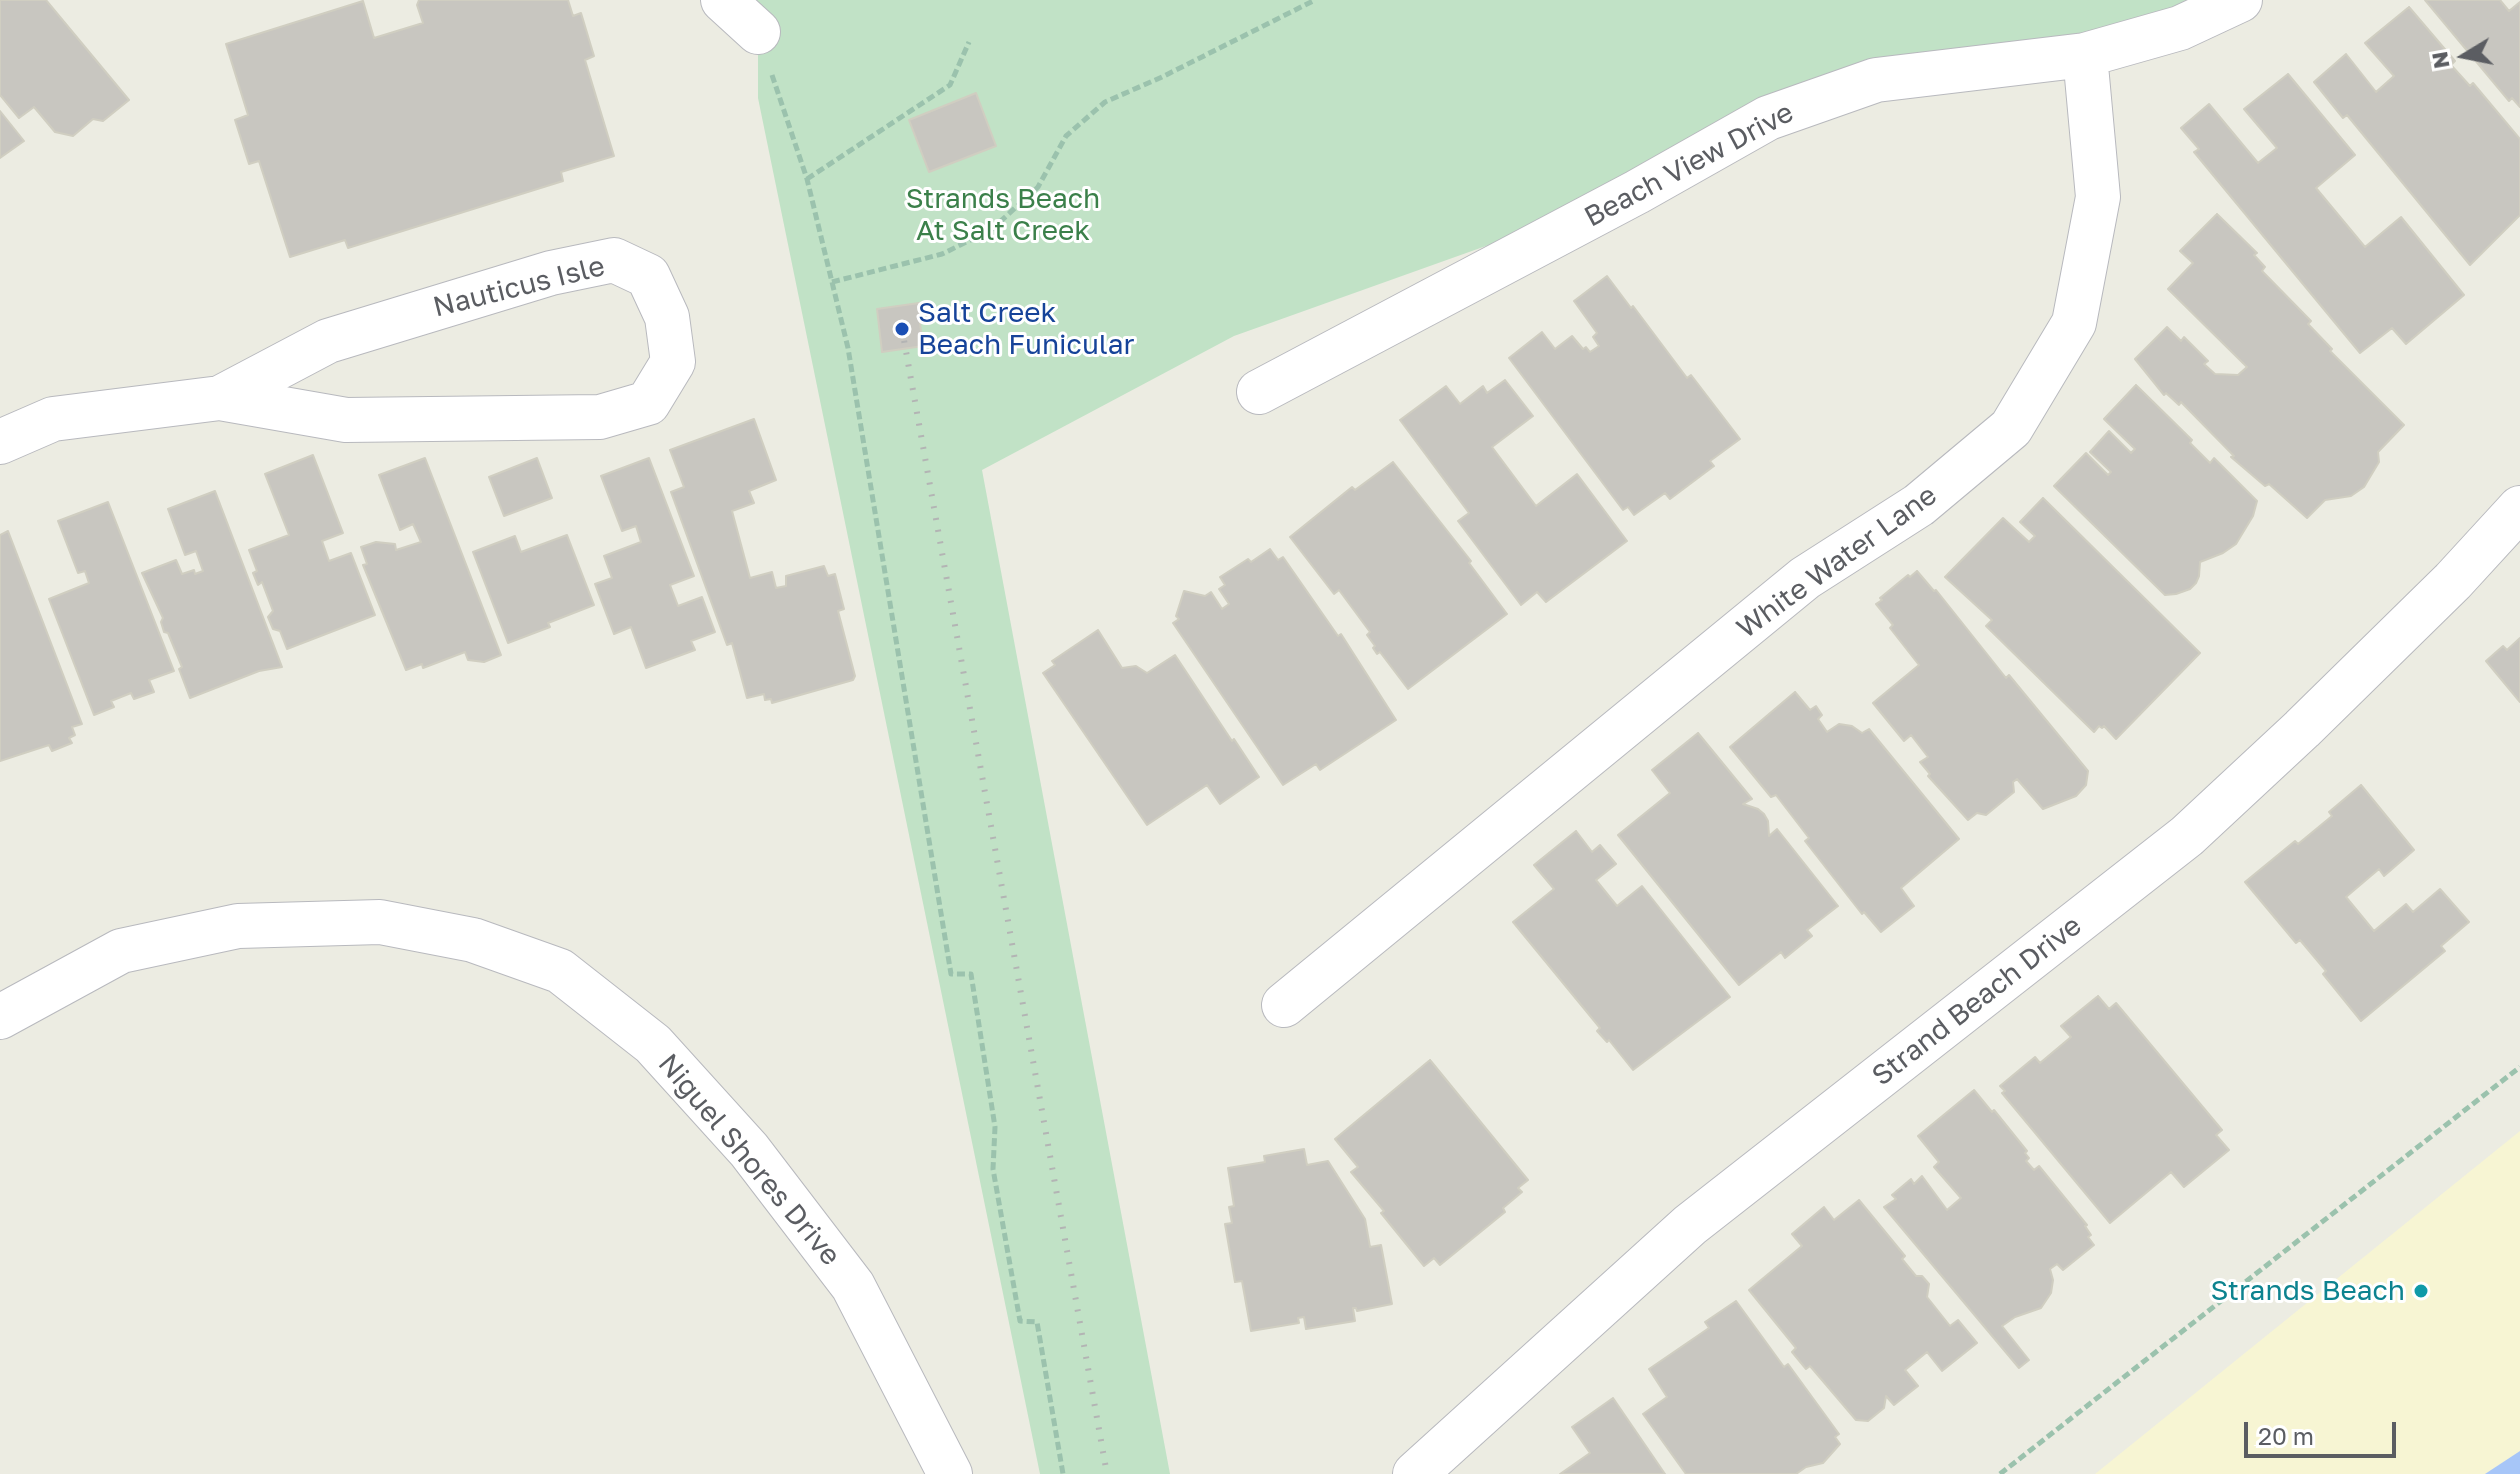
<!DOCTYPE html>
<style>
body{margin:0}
#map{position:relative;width:2520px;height:1474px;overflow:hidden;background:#ecece2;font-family:"Golos Text",sans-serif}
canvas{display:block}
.north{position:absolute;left:2424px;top:16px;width:80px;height:80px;-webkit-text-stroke:6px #fff;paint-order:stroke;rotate:260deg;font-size:22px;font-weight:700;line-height:32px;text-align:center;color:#5b5d62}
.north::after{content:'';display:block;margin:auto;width:28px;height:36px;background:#5b5d62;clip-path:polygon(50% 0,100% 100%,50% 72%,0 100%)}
.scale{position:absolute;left:2244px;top:1422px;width:152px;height:36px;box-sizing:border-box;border:4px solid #5b5d62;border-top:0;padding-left:10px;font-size:24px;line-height:28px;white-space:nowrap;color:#5b5d62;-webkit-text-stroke:6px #fff;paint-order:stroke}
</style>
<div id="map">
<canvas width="2520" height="1474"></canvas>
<div class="north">N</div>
<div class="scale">20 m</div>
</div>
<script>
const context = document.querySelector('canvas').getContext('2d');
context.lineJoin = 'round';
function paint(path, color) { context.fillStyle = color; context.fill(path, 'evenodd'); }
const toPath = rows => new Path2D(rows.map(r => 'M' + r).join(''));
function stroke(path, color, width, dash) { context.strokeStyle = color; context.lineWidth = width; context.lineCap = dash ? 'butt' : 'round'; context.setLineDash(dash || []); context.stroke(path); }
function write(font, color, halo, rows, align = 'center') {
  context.font = font + ' "Golos Text",sans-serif'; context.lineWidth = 6; context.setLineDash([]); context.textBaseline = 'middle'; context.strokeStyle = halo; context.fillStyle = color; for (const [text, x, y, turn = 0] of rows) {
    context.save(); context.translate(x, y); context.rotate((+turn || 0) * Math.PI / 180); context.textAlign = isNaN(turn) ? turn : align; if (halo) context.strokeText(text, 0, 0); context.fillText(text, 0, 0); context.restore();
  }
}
paint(toPath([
 [723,0,2240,0,1876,80,1637,192,1234,336,982,470,1170,1474,1040,1474,758,98,758,32]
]), '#c1e2c6');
paint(toPath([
 [2520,1131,2520,1451,2485,1474,2095,1474]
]), '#f7f5d3');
paint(toPath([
 [2520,1451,2520,1474,2485,1474]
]), '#a7c6f8');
const building = toPath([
 [0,0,46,0,129,100,103,121,93,119,73,136,55,132,34,107,19,118,0,95,0,0],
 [419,0,568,0,573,16,581,13,594,56,585,60,614,156,561,172,563,181,348,248,345,240,290,257,259,161,249,164,235,120,248,115,226,44,363,1,374,38,423,23,417,5,419,0],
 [2425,0,2500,0,2509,11,2520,2,2520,107,2512,98,2509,101,2425,0],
 [2409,7,2455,61,2451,65,2470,86,2473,83,2520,139,2520,215,2470,265,2347,115,2343,118,2314,82,2346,54,2376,92,2394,76,2365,43,2409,7],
 [2288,74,2355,155,2316,188,2365,247,2401,217,2464,295,2406,344,2392,328,2360,353,2194,152,2199,149,2181,128,2209,104,2258,163,2277,148,2244,109,2288,74],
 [976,93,996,146,929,172,909,120,976,93],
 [0,111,24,141,0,158,0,111],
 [2217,214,2257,253,2254,255,2265,267,2262,271,2311,321,2308,324,2332,349,2330,351,2404,425,2378,452,2379,462,2364,487,2351,496,2325,500,2307,518,2269,484,2265,486,2231,457,2234,456,2181,402,2179,405,2166,393,2164,395,2135,359,2167,327,2181,341,2184,337,2208,361,2204,364,2215,374,2238,375,2247,367,2168,289,2193,263,2180,251,2217,214],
 [1607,276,1631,308,1633,306,1687,378,1691,375,1740,439,1710,461,1714,466,1670,499,1665,493,1634,515,1628,507,1623,510,1509,358,1542,332,1555,349,1572,336,1583,349,1586,347,1590,352,1599,346,1593,337,1597,333,1574,301,1607,276],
 [926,302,928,322,920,323,923,346,882,352,877,309,926,302],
 [1505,380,1533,416,1492,447,1536,506,1577,474,1627,541,1546,602,1537,592,1521,605,1458,521,1469,513,1400,420,1446,386,1460,404,1483,386,1487,393,1505,380],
 [2136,385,2192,440,2190,443,2210,463,2214,458,2257,501,2253,516,2236,544,2223,553,2200,562,2199,576,2196,583,2190,589,2176,594,2165,595,2054,486,2086,453,2108,475,2111,472,2090,452,2109,431,2131,453,2135,449,2104,419,2136,385],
 [754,419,776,480,749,491,754,503,732,511,750,578,772,572,776,588,786,586,786,576,824,566,828,576,835,574,844,609,838,611,855,676,853,680,772,703,771,699,765,700,764,694,747,698,732,643,727,645,671,492,684,487,670,450,754,419],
 [313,455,343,533,322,541,329,561,351,553,375,615,287,649,280,631,273,629,268,617,273,611,262,582,258,585,253,573,257,571,249,550,289,535,265,474,313,455],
 [425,458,501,655,484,662,468,660,465,652,423,668,422,664,406,670,363,565,367,564,361,547,376,542,395,544,396,550,421,542,413,524,400,530,379,475,425,458],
 [537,458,552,498,504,516,489,477,537,458],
 [649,458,694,576,670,585,678,606,702,597,715,632,691,641,695,650,646,668,631,627,614,634,595,584,612,578,604,556,641,542,636,526,622,531,601,476,649,458],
 [1393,462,1471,561,1469,563,1507,614,1408,689,1380,652,1377,654,1373,648,1375,646,1367,635,1370,632,1339,590,1334,594,1290,537,1352,487,1355,490,1393,462],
 [215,491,282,667,259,671,190,698,179,669,182,667,168,633,164,632,161,622,163,618,142,573,176,560,182,574,194,570,195,574,203,571,196,551,185,555,168,509,215,491],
 [2043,498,2200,653,2116,739,2104,726,2102,728,2099,726,2094,732,1986,626,1992,620,1945,577,2003,518,2029,542,2035,536,2020,522,2043,498],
 [108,502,174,671,149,680,154,692,134,699,131,693,111,701,114,707,94,715,49,599,89,583,85,571,78,573,58,521,108,502],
 [8,531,82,724,72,727,75,735,69,738,72,743,52,751,49,745,0,761,0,535,8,531],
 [567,535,594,605,548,623,550,627,508,643,473,552,515,536,521,552,567,535],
 [1270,549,1278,560,1283,557,1338,636,1341,634,1396,720,1320,770,1316,764,1283,785,1173,623,1179,619,1176,616,1184,591,1205,596,1211,592,1222,609,1229,604,1219,589,1225,585,1220,577,1248,559,1251,562,1270,549],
 [1917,571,1934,591,1936,590,2006,678,2009,675,2088,771,2086,785,2076,796,2043,809,2017,779,2013,782,2014,792,1986,815,1977,813,1968,820,1928,776,1930,774,1920,762,1928,757,1911,735,1904,741,1873,703,1919,665,1890,628,1893,625,1876,604,1882,600,1880,598,1908,575,1910,577,1917,571],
 [1098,630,1122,668,1136,666,1147,673,1175,655,1232,741,1234,739,1259,777,1220,804,1207,785,1147,825,1043,673,1055,665,1052,661,1098,630],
 [2520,638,2520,702,2486,661,2503,646,2507,650,2520,638],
 [1795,692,1810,710,1816,706,1822,715,1818,719,1827,732,1839,724,1852,726,1862,733,1869,729,1959,839,1901,888,1914,906,1881,932,1864,912,1862,914,1805,841,1809,838,1776,795,1771,797,1730,747,1795,692],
 [1698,733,1752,799,1743,804,1758,809,1764,814,1768,821,1769,836,1777,829,1838,906,1807,930,1812,936,1785,958,1781,952,1739,985,1618,835,1670,793,1652,770,1698,733],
 [2361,785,2414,850,2384,876,2379,869,2346,897,2374,931,2406,904,2413,912,2440,889,2469,922,2441,946,2445,951,2361,1021,2323,974,2326,971,2300,940,2296,943,2245,882,2295,841,2298,844,2332,816,2329,812,2361,785],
 [1576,831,1592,852,1600,845,1616,864,1596,880,1617,906,1642,886,1730,997,1633,1070,1609,1040,1607,1042,1597,1031,1600,1028,1513,922,1554,889,1534,865,1576,831],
 [2098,996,2109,1009,2116,1003,2222,1130,2216,1135,2229,1150,2184,1187,2171,1172,2110,1223,2002,1093,2005,1091,2000,1086,2035,1057,2040,1063,2071,1037,2061,1026,2098,996],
 [1430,1060,1528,1180,1518,1188,1522,1192,1503,1208,1505,1212,1440,1265,1434,1258,1424,1266,1381,1213,1384,1211,1351,1172,1358,1167,1335,1139,1430,1060],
 [1974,1090,1992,1112,1994,1110,2027,1151,2025,1153,2029,1158,2026,1161,2034,1170,2039,1166,2087,1225,2085,1226,2091,1235,2088,1237,2094,1245,2063,1270,2057,1264,2050,1269,2053,1280,2051,1293,2041,1308,2015,1317,2002,1326,2029,1360,2019,1368,1884,1207,1896,1199,1892,1195,1911,1179,1914,1184,1922,1176,1947,1210,1961,1198,1934,1167,1939,1162,1918,1136,1974,1090],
 [1304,1149,1307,1165,1328,1161,1365,1219,1370,1247,1381,1245,1392,1304,1357,1311,1356,1308,1353,1308,1355,1321,1306,1329,1304,1317,1298,1318,1299,1323,1251,1331,1242,1281,1235,1282,1225,1224,1232,1223,1229,1207,1234,1206,1228,1168,1265,1162,1264,1156,1304,1149],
 [1859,1200,1905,1256,1902,1259,1916,1276,1922,1276,1929,1284,1927,1297,1950,1326,1958,1320,1977,1343,1942,1371,1927,1352,1905,1370,1918,1386,1894,1405,1886,1396,1884,1408,1868,1421,1856,1420,1810,1366,1806,1369,1792,1352,1796,1348,1749,1290,1802,1246,1792,1234,1824,1207,1834,1220,1859,1200],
 [1736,1301,1784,1367,1788,1364,1839,1434,1835,1437,1840,1444,1823,1463,1806,1467,1796,1474,1686,1474,1643,1414,1667,1397,1649,1369,1709,1328,1705,1322,1736,1301],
 [1613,1398,1665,1474,1560,1474,1590,1453,1572,1427,1613,1398]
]);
paint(building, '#c8c6c0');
stroke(building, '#d0cec1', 2);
const minor = toPath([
 [723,0,758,32],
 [1259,392,1637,192,1768,118,1876,80,2085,55,2180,28,2240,0],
 [0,442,53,419,220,398,346,420,600,417,648,403,673,362,667,317,648,276,614,260,551,273,328,341,220,398],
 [1284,1005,1805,578,1919,505,2011,428,2074,323,2098,197,2085,55],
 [0,1017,121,951,238,926,380,922,473,940,560,971,653,1044,749,1150,853,1286,950,1474],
 [1415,1474,1690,1225,2187,836,2302,729,2453,581,2520,508]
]);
stroke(minor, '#b8b9be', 46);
stroke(toPath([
 [772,75,807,179,848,348,951,974,971,974,995,1127,993,1169,1020,1321,1037,1322,1063,1474],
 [807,179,950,85,969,42],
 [832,282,942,254,991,230,1038,187,1066,136,1105,102,1162,77,1315,0],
 [2000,1474,2520,1067]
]), '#9bc2ad', 5, [8, 4]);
stroke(minor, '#fff', 44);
stroke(toPath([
 [902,329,1107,1474]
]), '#b3b4b4', 6, [2, 10]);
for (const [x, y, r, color] of [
 [902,329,8,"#1a4fb4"],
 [2421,1291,8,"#0f9aa8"]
]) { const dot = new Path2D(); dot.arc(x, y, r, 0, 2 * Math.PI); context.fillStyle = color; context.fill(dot); stroke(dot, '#fff', 3); }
write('28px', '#5b5d62', '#fff', [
 ["Beach View Drive",1689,165,-28],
 ["Nauticus Isle",519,287,-14],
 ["White Water Lane",1837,562,-36],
 ["Strand Beach Drive",1977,1001,-38],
 ["Niguel Shores Drive",749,1160,50]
]);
write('28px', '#3b804a', '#fff', [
 ["Strands Beach",1003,199],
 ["At Salt Creek",1003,231]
]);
write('28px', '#164399', '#fff', [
 ["Salt Creek",918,313],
 ["Beach Funicular",918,345]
], 'left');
write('28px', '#0d838f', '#fff', [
 ["Strands Beach",2405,1291]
], 'right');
</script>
